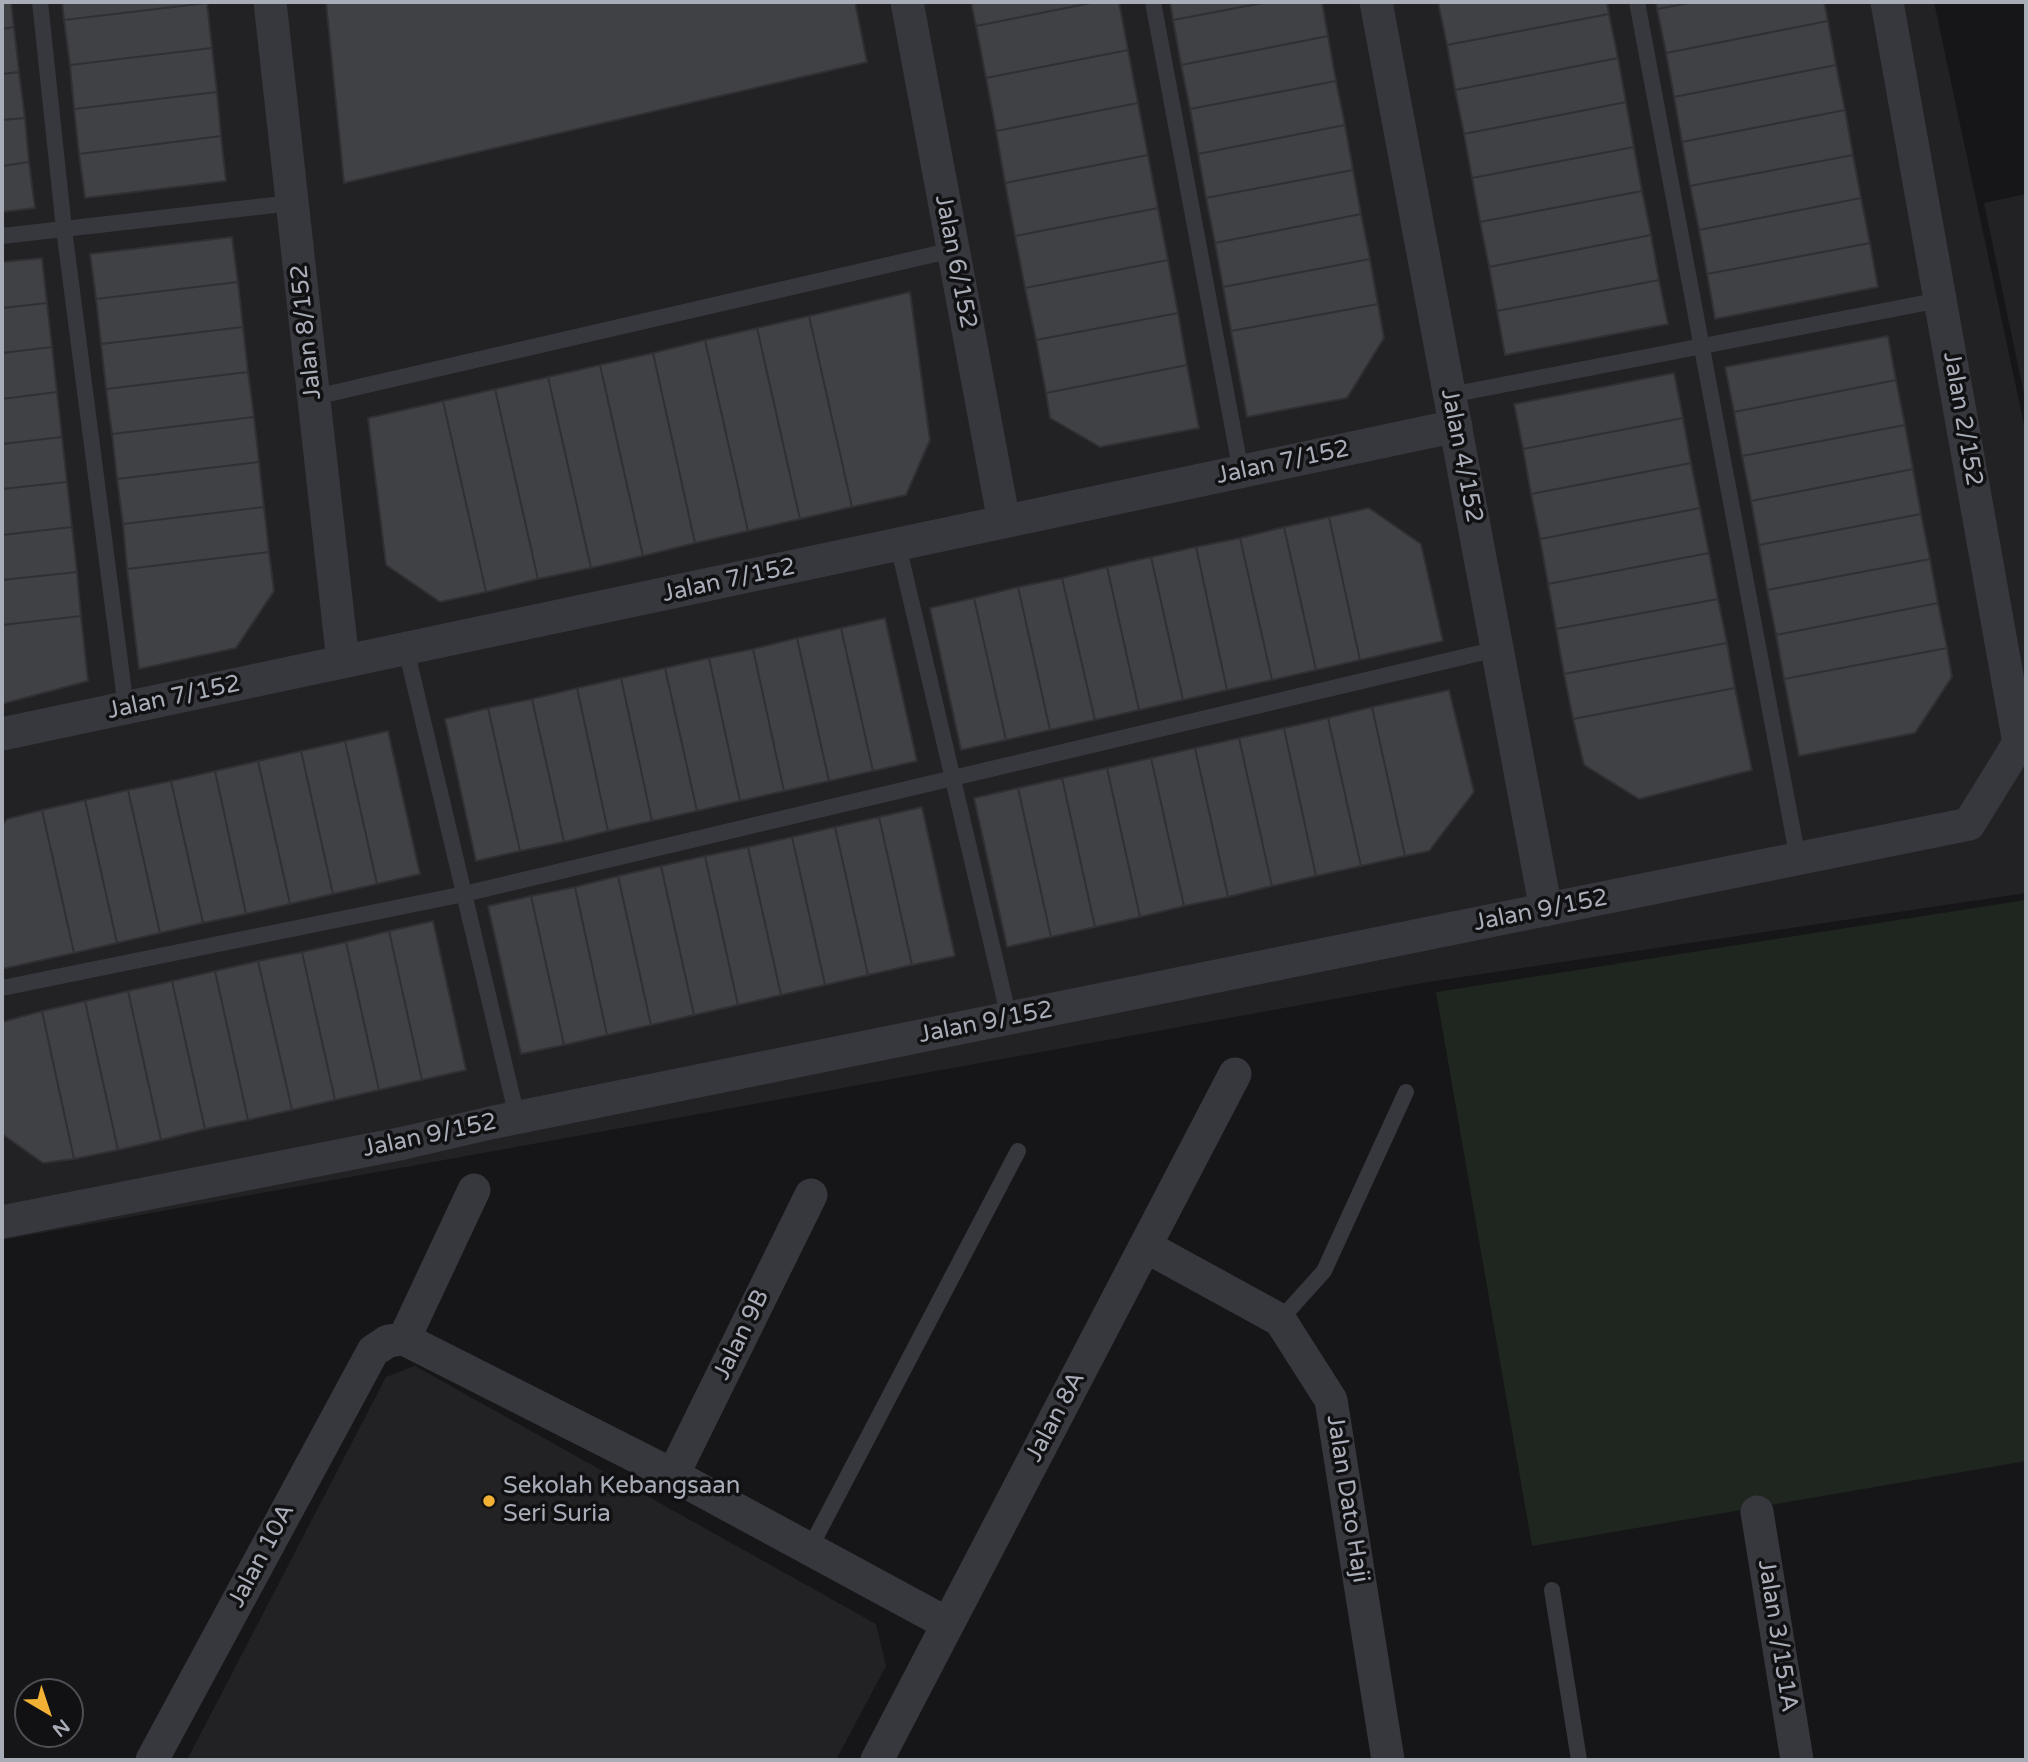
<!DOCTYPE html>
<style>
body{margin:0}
#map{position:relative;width:2028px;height:1762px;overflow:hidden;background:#161618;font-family:"Varela Round",sans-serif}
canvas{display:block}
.frame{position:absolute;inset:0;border:4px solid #a8adb8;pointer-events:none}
.north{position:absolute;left:14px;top:1678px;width:70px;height:70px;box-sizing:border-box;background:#111113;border:2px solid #4d4f55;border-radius:50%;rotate:141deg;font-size:19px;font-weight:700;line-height:28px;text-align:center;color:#a8adb8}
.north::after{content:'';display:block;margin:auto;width:24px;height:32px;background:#f2b134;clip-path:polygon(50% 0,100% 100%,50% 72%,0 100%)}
</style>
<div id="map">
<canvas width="2028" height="1762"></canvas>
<div class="frame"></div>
<div class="north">N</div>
</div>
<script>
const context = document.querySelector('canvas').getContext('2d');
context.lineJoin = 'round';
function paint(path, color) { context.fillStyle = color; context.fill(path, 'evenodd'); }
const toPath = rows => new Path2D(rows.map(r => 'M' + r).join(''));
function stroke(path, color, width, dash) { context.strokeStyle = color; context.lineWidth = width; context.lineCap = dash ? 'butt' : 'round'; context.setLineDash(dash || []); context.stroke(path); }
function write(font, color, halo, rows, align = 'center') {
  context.font = font + ' "Varela Round",sans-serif'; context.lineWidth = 7; context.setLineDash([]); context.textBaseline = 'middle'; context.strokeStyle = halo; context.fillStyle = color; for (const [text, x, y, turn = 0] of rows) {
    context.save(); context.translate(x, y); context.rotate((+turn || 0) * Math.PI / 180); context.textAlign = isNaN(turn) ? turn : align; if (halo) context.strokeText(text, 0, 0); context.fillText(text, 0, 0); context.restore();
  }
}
paint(toPath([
 [2,2,1934,2,2026,434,2026,893,1428,982,2,1240],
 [2026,194,2026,404,1984,203],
 [415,1366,876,1624,886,1666,836,1760,187,1760,386,1377]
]), '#222225');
paint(toPath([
 [2026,900,2026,1461,1532,1546,1436,992]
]), '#1e261f');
const building = toPath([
 [2,2,11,2,14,27,2,29,2,2],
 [62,2,206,2,207,3,64,20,62,2],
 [326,2,855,2,867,62,344,183,326,2],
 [971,2,1096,2,976,26,971,2],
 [1096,2,1119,2,1128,50,986,78,976,26,1096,2],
 [1170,2,1268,2,1173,20,1170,2],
 [1268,2,1322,2,1328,36,1181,65,1173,20,1268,2],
 [1438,2,1607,2,1609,14,1447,45,1438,2],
 [1656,2,1695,2,1657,9,1656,2],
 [1695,2,1824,2,1828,21,1666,53,1657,9,1695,2],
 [207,3,212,48,70,65,64,20,207,3],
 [1609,14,1618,58,1455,90,1447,45,1609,14],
 [1828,21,1836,65,1674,97,1666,53,1828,21],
 [14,27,19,72,2,74,2,29,14,27],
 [1328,36,1336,81,1190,109,1181,65,1328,36],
 [212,48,217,92,74,109,70,65,212,48],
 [1128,50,1138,103,996,131,986,78,1128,50],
 [1618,58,1626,102,1464,134,1455,90,1618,58],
 [1836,65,1845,110,1682,142,1674,97,1836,65],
 [19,72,25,118,2,120,2,74,19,72],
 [1336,81,1345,125,1198,154,1190,109,1336,81],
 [217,92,221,136,79,154,74,109,217,92],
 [1626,102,1634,147,1472,178,1464,134,1626,102],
 [1138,103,1148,155,1005,183,996,131,1138,103],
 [1845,110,1853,155,1690,186,1682,142,1845,110],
 [25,118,29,162,2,166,2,120,25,118],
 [1345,125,1353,170,1206,198,1198,154,1345,125],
 [221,136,226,181,85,198,79,154,221,136],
 [1634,147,1642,191,1480,222,1472,178,1634,147],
 [1148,155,1158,208,1015,236,1005,183,1148,155],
 [1853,155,1861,198,1699,230,1690,186,1853,155],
 [29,162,35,208,2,212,2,166,29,162],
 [1353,170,1361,214,1215,243,1206,198,1353,170],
 [1642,191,1651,235,1489,267,1480,222,1642,191],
 [1861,198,1870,243,1707,274,1699,230,1861,198],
 [1158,208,1168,260,1025,288,1015,236,1158,208],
 [1361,214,1370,259,1223,287,1215,243,1361,214],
 [1651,235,1659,280,1497,311,1489,267,1651,235],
 [232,237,238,282,96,299,90,254,232,237],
 [1870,243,1878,287,1715,319,1707,274,1870,243],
 [42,258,47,303,2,308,2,262,42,258],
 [1370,259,1378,304,1231,331,1223,287,1370,259],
 [1168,260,1178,313,1036,340,1025,288,1168,260],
 [1659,280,1668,324,1505,355,1497,311,1659,280],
 [238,282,243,327,101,344,96,299,238,282],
 [910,292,930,440,906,495,852,507,809,316,910,292],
 [47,303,52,347,2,353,2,308,47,303],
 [1378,304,1384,338,1347,398,1247,417,1231,331,1378,304],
 [1178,313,1187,365,1046,393,1036,340,1178,313],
 [809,316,852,507,800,519,757,328,809,316],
 [243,327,248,372,106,389,101,344,243,327],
 [757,328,800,519,748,531,705,340,757,328],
 [1888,336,1896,380,1734,412,1725,367,1888,336],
 [705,340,748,531,695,543,653,353,705,340],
 [52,347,57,392,2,399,2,353,52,347],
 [653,353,695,543,643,556,600,365,653,353],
 [600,365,643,556,591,568,548,377,600,365],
 [1187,365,1199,428,1100,447,1050,418,1046,393,1187,365],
 [248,372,254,417,112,434,106,389,248,372],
 [1674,373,1683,418,1523,449,1514,404,1674,373],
 [548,377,591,568,538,579,495,389,548,377],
 [1896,380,1905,425,1742,456,1734,412,1896,380],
 [495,389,538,579,486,592,443,401,495,389],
 [57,392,62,437,2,444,2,399,57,392],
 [443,401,486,592,440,602,386,565,368,418,443,401],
 [254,417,259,462,117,479,112,434,254,417],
 [1683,418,1691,463,1531,494,1523,449,1683,418],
 [1905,425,1913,469,1751,501,1742,456,1905,425],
 [62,437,67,482,2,489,2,444,62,437],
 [259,462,264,507,123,524,117,479,259,462],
 [1691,463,1700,508,1540,539,1531,494,1691,463],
 [1913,469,1921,514,1759,545,1751,501,1913,469],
 [67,482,72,527,2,535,2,489,67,482],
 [264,507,269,552,127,569,123,524,264,507],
 [1369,508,1421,544,1443,641,1360,660,1329,517,1369,508],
 [1700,508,1709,553,1548,584,1540,539,1700,508],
 [1921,514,1930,559,1767,590,1759,545,1921,514],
 [1329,517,1360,660,1316,670,1284,527,1329,517],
 [72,527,77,572,2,580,2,535,72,527],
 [1284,527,1316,670,1272,680,1240,538,1284,527],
 [1240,538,1272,680,1227,690,1196,547,1240,538],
 [1196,547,1227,690,1183,700,1151,557,1196,547],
 [269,552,274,591,236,648,139,669,127,569,269,552],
 [1709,553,1718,599,1556,629,1548,584,1709,553],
 [1151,557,1183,700,1139,710,1107,567,1151,557],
 [1930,559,1938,603,1776,635,1767,590,1930,559],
 [1107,567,1139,710,1095,720,1062,578,1107,567],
 [77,572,81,616,2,625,2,580,77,572],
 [1062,578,1095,720,1050,730,1018,587,1062,578],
 [1018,587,1050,730,1006,740,974,598,1018,587],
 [974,598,1006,740,961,750,930,608,974,598],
 [1718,599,1727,643,1564,674,1556,629,1718,599],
 [1938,603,1947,648,1784,679,1776,635,1938,603],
 [81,616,88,681,2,704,2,625,81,616],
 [885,618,917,761,873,771,841,628,885,618],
 [841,628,873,771,829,781,797,638,841,628],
 [797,638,829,781,784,791,753,649,797,638],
 [1727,643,1735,688,1573,719,1564,674,1727,643],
 [1947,648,1952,677,1915,733,1799,756,1784,679,1947,648],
 [753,649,784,791,740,801,709,658,753,649],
 [709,658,740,801,697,811,665,668,709,658],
 [665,668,697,811,652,821,621,678,665,668],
 [621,678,652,821,608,831,577,688,621,678],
 [577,688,608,831,564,842,532,699,577,688],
 [1735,688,1752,770,1639,799,1584,765,1573,719,1735,688],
 [1449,690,1474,792,1429,851,1405,856,1372,707,1449,690],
 [532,699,564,842,520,851,488,708,532,699],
 [1372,707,1405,856,1361,866,1328,718,1372,707],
 [488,708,520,851,476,861,445,719,488,708],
 [1328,718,1361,866,1316,876,1284,728,1328,718],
 [1284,728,1316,876,1272,886,1239,738,1284,728],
 [388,731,420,874,377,884,345,741,388,731],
 [1239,738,1272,886,1228,897,1195,748,1239,738],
 [345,741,377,884,333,894,301,751,345,741],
 [1195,748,1228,897,1184,906,1151,758,1195,748],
 [301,751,333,894,290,904,258,761,301,751],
 [1151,758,1184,906,1140,917,1107,768,1151,758],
 [258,761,290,904,246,914,215,771,258,761],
 [1107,768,1140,917,1095,927,1062,778,1107,768],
 [215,771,246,914,203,923,171,781,215,771],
 [1062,778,1095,927,1051,937,1018,788,1062,778],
 [171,781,203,923,160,933,128,790,171,781],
 [1018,788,1051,937,1007,947,974,798,1018,788],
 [128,790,160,933,117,943,85,800,128,790],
 [85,800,117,943,74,953,42,810,85,800],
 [922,807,955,956,912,965,879,817,922,807],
 [42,810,74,953,2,969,2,825,7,819,42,810],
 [879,817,912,965,868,975,835,827,879,817],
 [835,827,868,975,825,985,792,837,835,827],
 [792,837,825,985,781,995,748,847,792,837],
 [748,847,781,995,738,1005,705,856,748,847],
 [705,856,738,1005,694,1015,661,866,705,856],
 [661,866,694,1015,651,1025,618,876,661,866],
 [618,876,651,1025,607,1035,575,887,618,876],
 [575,887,607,1035,564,1045,531,896,575,887],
 [531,896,564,1045,521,1054,488,906,531,896],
 [433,921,466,1070,422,1080,389,931,433,921],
 [389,931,422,1080,379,1090,346,942,389,931],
 [346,942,379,1090,335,1100,302,952,346,942],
 [302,952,335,1100,292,1110,258,961,302,952],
 [258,961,292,1110,248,1120,215,971,258,961],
 [215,971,248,1120,205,1129,172,981,215,971],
 [172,981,205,1129,161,1140,128,991,172,981],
 [128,991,161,1140,118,1150,85,1001,128,991],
 [85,1001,118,1150,74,1159,42,1011,85,1001],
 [42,1011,74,1159,43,1163,2,1134,2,1022,42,1011]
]);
paint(building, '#404145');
stroke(building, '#303034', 2);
stroke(toPath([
 [40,2,64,229,126,708],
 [1153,2,1241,472],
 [1637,2,1798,859],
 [2,236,292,203],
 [1450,395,1940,300],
 [315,397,953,250],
 [898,545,1009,1018],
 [406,649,517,1117],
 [2,988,464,894,1497,649],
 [1280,1320,1324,1271,1406,1092],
 [810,1548,1018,1151],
 [1552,1590,1579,1760]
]), '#37383d', 16);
stroke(toPath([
 [270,2,343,662],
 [907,2,1004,522],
 [1376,2,1546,910],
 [2,734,1456,426],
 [2,1222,404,1143,490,1123,1969,824,2019,743,1887,2],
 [1145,1246,1280,1320,1331,1400,1388,1760],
 [404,1339,474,1190],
 [673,1475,811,1195],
 [1757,1512,1797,1760],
 [152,1760,373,1351,388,1341,404,1339,673,1475,948,1624],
 [877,1760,1235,1074]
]), '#37383d', 33);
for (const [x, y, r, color] of [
 [489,1501,7,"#f2b134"]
]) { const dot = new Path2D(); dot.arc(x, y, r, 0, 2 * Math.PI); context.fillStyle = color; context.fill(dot); stroke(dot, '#111113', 2.5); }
write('24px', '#a8adb8', '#111113', [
 ["Jalan 6/152",955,262,79],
 ["Jalan 8/152",307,332,-96],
 ["Jalan 2/152",1962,419,80],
 ["Jalan 4/152",1461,456,79],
 ["Jalan 7/152",1283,463,-12],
 ["Jalan 7/152",729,581,-12],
 ["Jalan 7/152",174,698,-12],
 ["Jalan 9/152",1541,911,-11],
 ["Jalan 9/152",986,1023,-11],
 ["Jalan 9/152",430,1136,-12],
 ["Jalan 9B",742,1335,-64],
 ["Jalan 8A",1056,1417,-62],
 ["Jalan Dato Haji",1347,1499,81],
 ["Jalan 10A",262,1556,-62],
 ["Jalan 3/151A",1777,1636,81]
]);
write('24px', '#a8adb8', '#111113', [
 ["Sekolah Kebangsaan",503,1487],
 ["Seri Suria",503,1515]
], 'left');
</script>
